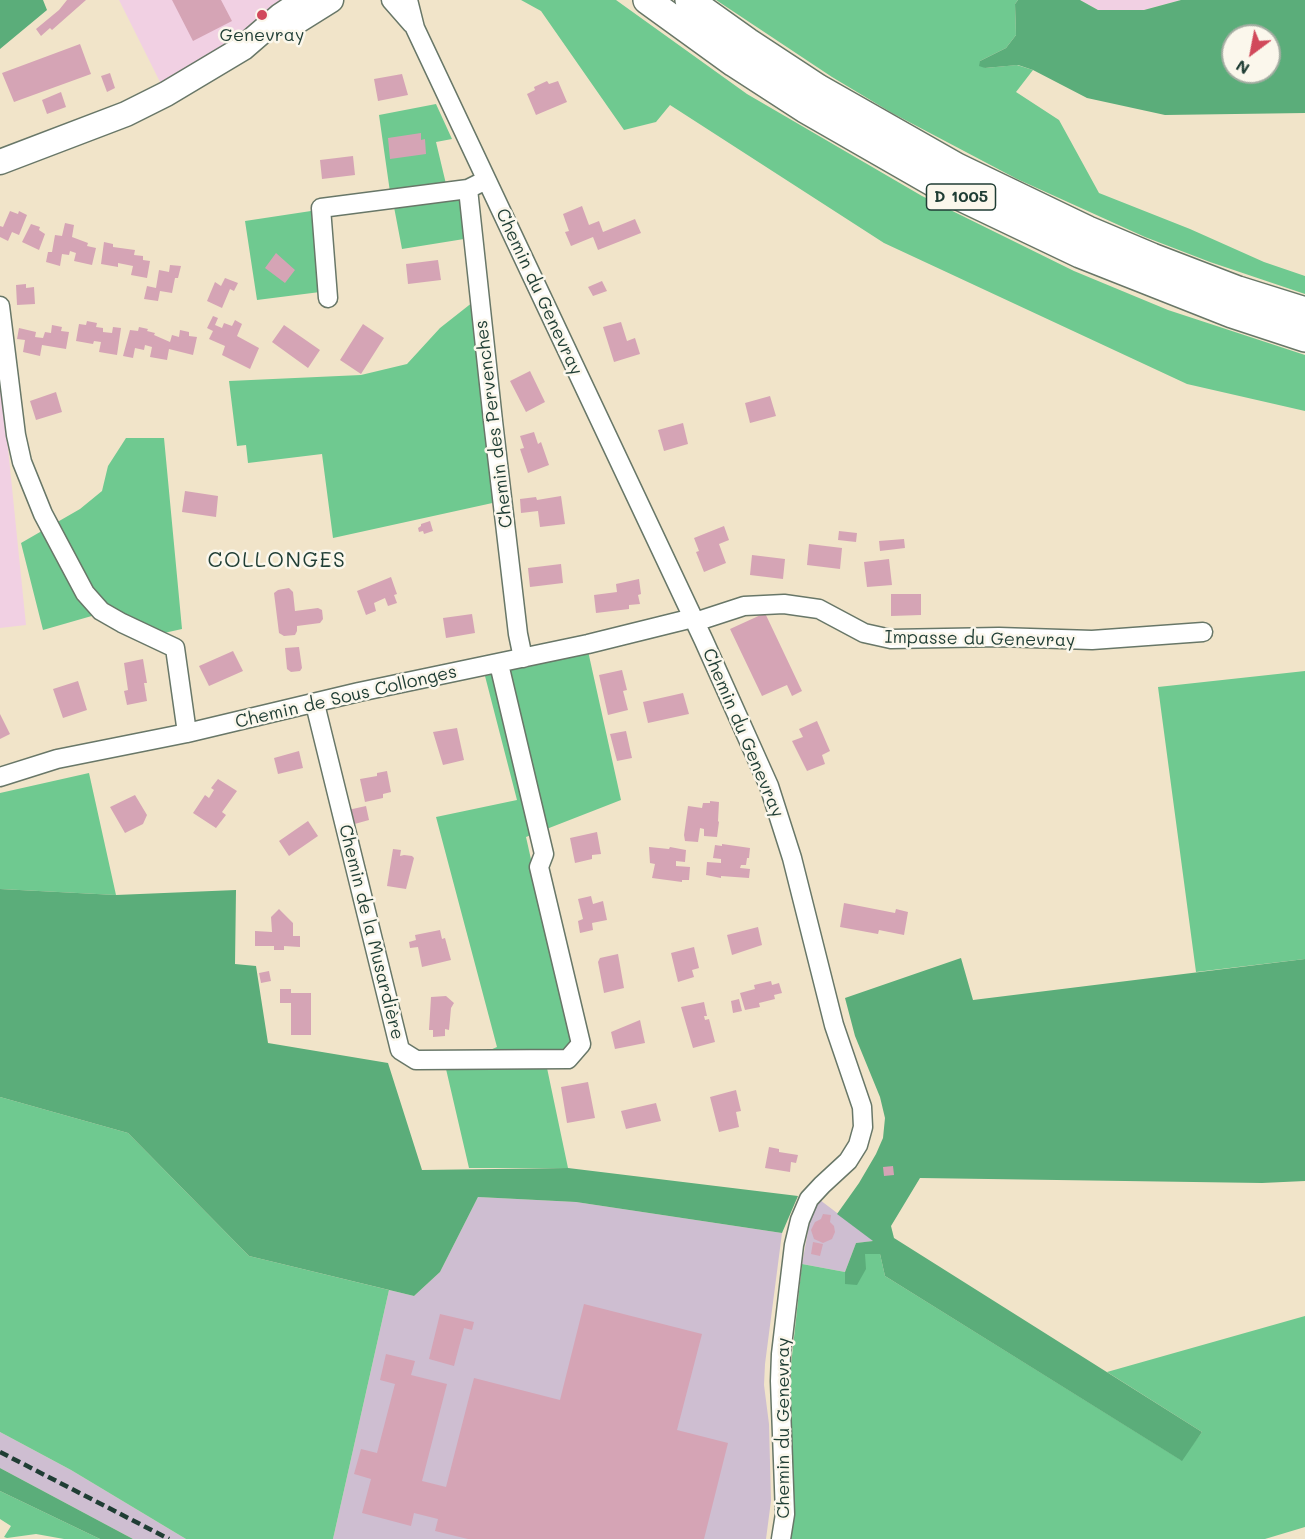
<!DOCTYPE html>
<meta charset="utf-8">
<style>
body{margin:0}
#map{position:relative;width:1305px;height:1539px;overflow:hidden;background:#f1e4c9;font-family:Mali,sans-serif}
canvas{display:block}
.north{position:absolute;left:1221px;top:24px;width:60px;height:60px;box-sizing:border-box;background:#fbf7ec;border:2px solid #a3ada2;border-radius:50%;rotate:212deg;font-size:16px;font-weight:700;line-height:24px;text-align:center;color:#1f3d34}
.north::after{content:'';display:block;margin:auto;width:21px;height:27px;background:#d1495b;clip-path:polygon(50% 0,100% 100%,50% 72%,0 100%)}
</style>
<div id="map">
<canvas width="1305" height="1539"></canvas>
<div class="north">N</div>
</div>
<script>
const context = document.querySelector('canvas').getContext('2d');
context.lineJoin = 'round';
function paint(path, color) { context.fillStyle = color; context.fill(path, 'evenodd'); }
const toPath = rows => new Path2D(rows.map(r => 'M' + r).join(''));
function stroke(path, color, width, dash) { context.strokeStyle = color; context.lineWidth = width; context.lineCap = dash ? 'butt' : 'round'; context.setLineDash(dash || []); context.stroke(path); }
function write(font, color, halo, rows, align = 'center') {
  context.font = font + ' Mali,sans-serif'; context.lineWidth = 5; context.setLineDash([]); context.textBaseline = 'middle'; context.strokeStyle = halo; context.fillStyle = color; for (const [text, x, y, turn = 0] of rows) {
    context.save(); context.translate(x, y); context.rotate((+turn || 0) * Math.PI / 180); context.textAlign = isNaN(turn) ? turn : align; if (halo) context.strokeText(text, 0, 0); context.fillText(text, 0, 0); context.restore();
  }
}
paint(toPath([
 [119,0,317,0,166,94],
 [1080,0,1181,0,1144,10,1098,10],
 [0,370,26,625,0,628]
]), '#f1d0e3');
paint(toPath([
 [478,1197,576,1202,782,1233,765,1364,764,1385,769,1424,771,1501,766,1539,333,1539,389,1290,414,1296,440,1272],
 [820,1200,874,1241,856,1243,845,1272,802,1264,811,1215],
 [0,1432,71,1470,186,1539,133,1539,0,1468]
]), '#cebed1');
paint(toPath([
 [521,0,616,0,747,94,922,196,1074,271,1168,310,1305,355,1305,411,1187,384,884,243,670,105,656,122,624,130,541,11],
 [716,0,1018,0,1015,4,1016,35,1006,48,980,61,985,68,1017,65,1033,70,1016,92,1059,120,1099,193,1190,229,1264,262,1305,276,1305,294,1210,262,1145,237,1017,179,892,113,832,77],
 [436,104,452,139,436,142,446,184,390,192,379,115],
 [459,197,464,239,402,249,394,207],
 [311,211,320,292,257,300,245,221],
 [473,302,497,502,333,538,322,454,248,463,246,445,237,446,229,381,361,375,407,364,440,328],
 [126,438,164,438,182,629,164,633,116,609,43,630,21,543,80,509,102,491,108,466],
 [588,651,621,800,526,837,572,1043,547,1068,568,1168,469,1168,446,1069,497,1047,436,817,517,800,485,676],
 [1305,671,1305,959,1196,972,1158,687],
 [89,773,116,895,0,889,0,793],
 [0,1097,128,1133,249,1256,389,1290,333,1539,186,1539,71,1470,0,1432],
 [864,1254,880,1254,885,1276,1181,1460,1202,1432,1107,1372,1305,1316,1305,1527,1265,1539,791,1539,791,1365,802,1264,845,1272,845,1284],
 [0,1491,100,1539,64,1539,36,1534,7,1538,4,1537,11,1526,0,1519]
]), '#6fc990');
paint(toPath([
 [0,0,43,0,47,10,0,49],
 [1018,0,1080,0,1098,10,1144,10,1181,0,1305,0,1305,113,1165,115,1087,98,1033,70,1018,65,985,68,979,66,980,61,1006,48,1016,35,1015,4],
 [1233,36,1269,36,1269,72,1233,72],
 [0,889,116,895,236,890,235,964,256,966,268,1043,388,1063,422,1170,568,1168,798,1196,782,1233,576,1202,478,1197,440,1272,414,1296,249,1256,128,1133,0,1097],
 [961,958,973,1000,1305,959,1305,1181,1262,1183,920,1178,891,1226,894,1238,1202,1432,1182,1461,885,1276,880,1254,865,1254,866,1269,857,1285,845,1284,845,1272,856,1243,873,1241,837,1214,859,1183,876,1154,883,1138,885,1118,880,1097,855,1036,845,998],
 [0,1468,133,1539,100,1539,0,1491]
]), '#5bad7a');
paint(toPath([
 [67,0,86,0,52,30,50,28,41,36,36,29,59,10],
 [172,0,221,0,232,21,193,41],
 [80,44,91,74,14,102,2,73],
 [110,73,115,88,107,92,101,76],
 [402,74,408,95,378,101,374,79],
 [547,81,549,84,558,81,567,102,536,115,527,94,535,90,534,87],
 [61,92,66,107,47,114,42,100],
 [421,133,421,140,425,139,426,154,390,159,388,138],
 [353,156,355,175,322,179,320,160],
 [582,206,589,225,599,221,603,232,635,219,641,233,598,250,593,237,571,246,565,232,569,231,563,214],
 [10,211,18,214,19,211,27,215,19,235,12,232,8,241,0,237,0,226,3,227],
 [65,223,74,225,72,237,88,243,87,246,96,248,92,265,74,261,76,253,70,251,69,255,62,254,60,266,46,262,48,252,52,252,55,235,62,236],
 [31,224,40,227,39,230,45,234,39,250,22,242],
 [104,242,113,244,113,247,135,250,134,255,143,256,143,260,150,261,147,278,131,275,133,266,118,263,118,267,101,264],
 [276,253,295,270,285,283,265,268],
 [438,260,441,280,408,284,406,264],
 [170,265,181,266,178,278,175,278,172,293,160,291,158,301,144,299,147,286,156,288,159,270,169,272],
 [225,278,238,283,234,291,230,289,222,308,207,301,215,282,221,286],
 [602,281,607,291,593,296,588,287],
 [26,284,26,288,34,287,35,304,17,305,16,285],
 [213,316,218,318,215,325,222,328,224,323,232,326,235,320,242,324,237,336,259,348,250,369,222,355,225,346,209,339,213,331,207,328],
 [87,321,97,323,96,327,103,328,103,332,112,333,113,327,121,328,117,355,99,352,101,342,94,341,93,344,76,341,79,324,86,325],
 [621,322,627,341,635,338,640,354,614,362,603,327],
 [363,324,384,338,361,374,340,360],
 [52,325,62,327,61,331,69,332,66,349,42,345,40,356,23,352,25,340,17,339,19,328,36,332,35,337,43,338,45,332,51,333],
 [284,325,320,350,308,368,272,342],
 [139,327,148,329,147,331,155,333,154,335,170,342,172,335,179,337,180,330,189,332,189,336,197,337,193,355,169,349,167,360,150,357,152,347,145,345,144,350,135,348,133,358,123,356,130,330,138,331],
 [530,371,545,402,526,412,510,381],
 [56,392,62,412,36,420,30,401],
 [770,396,776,416,750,423,745,403],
 [683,423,688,444,664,451,658,430],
 [534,432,538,444,541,442,549,465,528,473,520,449,524,448,520,436],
 [185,491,218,496,216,517,182,512],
 [561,496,565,524,540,527,538,511,521,513,520,499,536,497,537,500],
 [430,521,433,531,424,534,423,531,419,532,418,528,421,526,421,524],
 [724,526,729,540,719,544,726,563,704,572,696,552,699,551,694,538],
 [839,531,857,533,856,542,838,540],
 [904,539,905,548,880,551,879,541],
 [809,544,842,548,840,569,807,565],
 [752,555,785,559,783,579,750,575],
 [889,559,892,585,867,587,864,562],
 [561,564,563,583,530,587,528,568],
 [391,577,397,594,394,595,397,603,388,606,385,598,374,603,376,611,366,615,357,591],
 [639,579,641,594,638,595,640,604,629,605,629,609,596,613,594,595,617,592,616,584],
 [289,588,293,592,295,611,318,608,322,610,323,619,320,623,297,626,297,631,295,635,284,636,279,633,274,593,278,590],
 [891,594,921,594,921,615,891,616],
 [765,613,802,691,792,696,787,685,762,696,730,629],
 [472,614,475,633,446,638,443,618],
 [299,647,302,668,300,671,291,672,287,669,285,648],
 [233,651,243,671,209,686,199,666],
 [143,659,147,683,144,683,147,701,127,705,124,691,128,690,124,663],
 [622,670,627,690,623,691,628,710,608,715,599,675],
 [78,681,87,710,63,718,53,689],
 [683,693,689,714,648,723,643,702],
 [0,714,10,734,0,739],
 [817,721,830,751,822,755,825,764,807,771,792,741,803,737,799,729],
 [457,728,464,760,443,765,433,732],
 [626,731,632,758,617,761,610,734],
 [299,751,303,768,278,774,274,758],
 [387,771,391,792,383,794,383,798,365,802,360,779,377,776,377,773],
 [218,779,237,791,222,812,226,815,216,828,193,813,205,795,209,798,214,790,211,788],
 [135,795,147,815,143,824,125,833,110,807],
 [710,801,719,802,718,821,719,822,717,837,704,836,704,829,700,828,698,842,685,841,684,835,688,806,702,808,703,803,710,803],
 [366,806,369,820,351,825,348,810],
 [308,821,318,836,289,856,279,841],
 [597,832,601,854,592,855,592,859,575,863,570,838],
 [722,844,750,848,749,858,747,858,746,865,741,865,740,868,750,869,749,878,721,876,721,878,706,875,707,862,721,863,721,859,713,858,715,845,722,846],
 [649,847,669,849,670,847,686,850,685,862,676,861,676,866,690,867,689,880,682,880,682,882,652,878,655,864,650,863],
 [393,849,401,850,400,856,404,855,412,856,414,858,406,889,387,886],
 [591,896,593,904,603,901,607,920,592,923,593,930,580,933,578,921,583,919,578,899],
 [844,903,895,913,896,909,908,912,904,935,879,930,878,934,840,927],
 [279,909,293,923,293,936,300,936,300,947,284,946,284,950,274,950,274,946,255,946,255,931,272,932,271,917],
 [758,927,762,945,732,955,727,935],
 [440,930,442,939,445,938,451,960,422,967,418,947,410,948,409,942,416,940,415,935],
 [694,947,699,968,692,970,694,977,678,982,671,953],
 [618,954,624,988,604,993,598,962,600,958],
 [269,971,271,981,261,983,259,973],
 [771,981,772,985,779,983,782,993,774,995,775,999,759,1003,760,1007,745,1010,740,993,755,989,754,985],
 [280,989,291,989,291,993,311,993,311,1035,291,1035,291,1003,280,1003],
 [446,996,454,1003,451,1008,449,1030,445,1029,445,1036,433,1037,433,1030,429,1030,431,997],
 [739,999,742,1011,733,1013,731,1001],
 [704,1002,707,1016,704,1016,705,1020,709,1019,715,1042,693,1048,681,1007],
 [640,1020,645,1043,615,1049,611,1032],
 [588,1082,595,1118,567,1123,561,1087],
 [736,1090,741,1111,736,1112,739,1127,719,1132,710,1097],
 [656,1103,661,1121,626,1129,621,1111],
 [769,1147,779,1149,779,1152,798,1155,796,1163,791,1162,790,1172,765,1168],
 [893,1166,894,1175,884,1176,883,1167],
 [823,1214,831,1215,830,1222,834,1226,835,1232,832,1239,823,1243,814,1239,811,1230,815,1222,821,1219],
 [813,1242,823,1244,820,1256,811,1254],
 [584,1304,702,1334,677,1430,728,1443,704,1539,468,1539,435,1531,438,1519,414,1513,411,1526,362,1513,371,1479,354,1474,361,1449,377,1453,395,1384,380,1380,386,1354,415,1361,411,1375,447,1384,422,1481,446,1487,474,1378,560,1400],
 [440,1314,474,1322,472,1330,464,1328,454,1366,429,1359]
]), '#d5a4b5');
const minor = toPath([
 [391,0,412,24],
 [408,0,415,28,704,641,769,786,792,858,834,1025,862,1107,863,1127,858,1145,848,1161,822,1185,809,1199,800,1220,794,1245,781,1354,780,1381,785,1514,781,1539],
 [486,180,468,189,493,421,518,634,523,658],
 [328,298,321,208,468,189],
 [0,306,16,435,22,462,43,514,85,593,101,611,122,623,175,648,187,733],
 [695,622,744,606,784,604,819,609,864,633,891,639,999,637,1092,640,1203,632],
 [315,704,400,1050,416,1060,568,1059,581,1044,539,867,544,854,499,664],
 [0,777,57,759,187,733,359,692,588,644,693,618]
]);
const major = toPath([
 [291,25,331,0],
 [0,162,126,114,166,94,243,48,280,16,304,0]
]);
const highway = toPath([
 [647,0,734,63,805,109,948,191,1080,254,1232,314,1305,338],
 [689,0,748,42,818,88,957,167,1088,230,1152,257,1238,290,1305,311]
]);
stroke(minor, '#687768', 21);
stroke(major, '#687768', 27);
stroke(highway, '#687768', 30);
stroke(minor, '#fff', 18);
stroke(major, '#fff', 24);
stroke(highway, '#fff', 27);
stroke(toPath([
 [0,1452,169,1539]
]), '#1f3d34', 4.5, [9, 4.5]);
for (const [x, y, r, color] of [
 [262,15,6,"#d1495b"]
]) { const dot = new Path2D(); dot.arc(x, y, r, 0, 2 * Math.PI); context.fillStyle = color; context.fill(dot); stroke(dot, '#fbf7ec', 2); }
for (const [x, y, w] of [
 [961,197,69]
]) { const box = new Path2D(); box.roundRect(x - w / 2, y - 13, w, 26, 4.5); context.fillStyle = '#fbf7ec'; context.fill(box); stroke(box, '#1f3d34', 1.5); }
write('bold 16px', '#1f3d34', null, [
 ["D 1005",961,197]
]);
write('18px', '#1f3d34', '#fbf7ec', [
 ["Genevray",262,35]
]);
write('18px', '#1f3d34', '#fbf7ec', [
 ["Chemin du Genevray",539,292,65],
 ["Chemin des Pervenches",494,424,-97],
 ["Impasse du Genevray",980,639,1],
 ["Chemin de Sous Collonges",346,697,-13],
 ["Chemin du Genevray",743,733,67],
 ["Chemin de la Musardière",371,932,76],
 ["Chemin du Genevray",783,1428,-90]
]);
context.letterSpacing = '1.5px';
write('21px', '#1f3d34', '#fbf7ec', [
 ["COLLONGES",277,561]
]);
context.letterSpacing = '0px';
</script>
